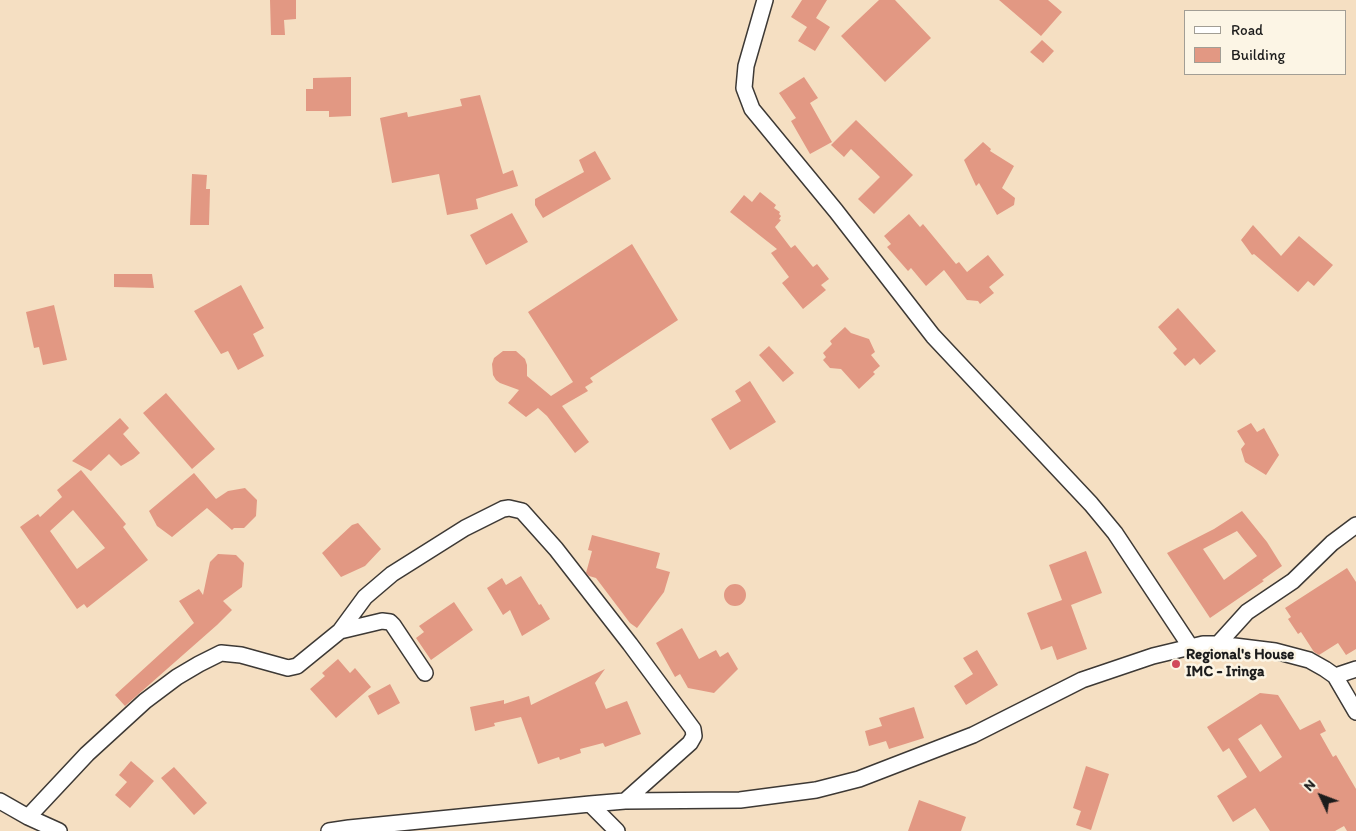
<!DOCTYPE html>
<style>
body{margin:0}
#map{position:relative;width:1356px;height:831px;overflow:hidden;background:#f5dfc2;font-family:Itim,sans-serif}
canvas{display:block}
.legend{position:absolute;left:1184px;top:10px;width:162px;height:65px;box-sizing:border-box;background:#fcf5e5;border:1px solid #a29e95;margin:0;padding:6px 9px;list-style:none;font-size:15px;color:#1c1c1c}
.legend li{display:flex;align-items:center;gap:10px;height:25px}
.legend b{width:25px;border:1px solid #a29e95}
.north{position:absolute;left:1296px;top:771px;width:50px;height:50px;-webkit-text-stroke:4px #fcf5e5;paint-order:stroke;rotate:313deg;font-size:14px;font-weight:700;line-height:20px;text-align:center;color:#1c1c1c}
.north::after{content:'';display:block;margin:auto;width:18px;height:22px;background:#1c1c1c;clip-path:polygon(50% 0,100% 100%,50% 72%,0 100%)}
</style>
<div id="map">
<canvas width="1356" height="831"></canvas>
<ul class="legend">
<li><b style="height:6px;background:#fff"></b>Road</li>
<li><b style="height:14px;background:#e29883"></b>Building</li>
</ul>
<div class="north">N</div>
</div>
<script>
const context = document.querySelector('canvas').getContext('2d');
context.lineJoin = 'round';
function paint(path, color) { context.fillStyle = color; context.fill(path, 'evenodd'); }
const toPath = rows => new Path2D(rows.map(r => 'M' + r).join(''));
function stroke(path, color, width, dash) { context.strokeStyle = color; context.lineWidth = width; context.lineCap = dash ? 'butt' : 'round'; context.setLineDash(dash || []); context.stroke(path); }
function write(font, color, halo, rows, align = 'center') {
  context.font = font + ' Itim,sans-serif'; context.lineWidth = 5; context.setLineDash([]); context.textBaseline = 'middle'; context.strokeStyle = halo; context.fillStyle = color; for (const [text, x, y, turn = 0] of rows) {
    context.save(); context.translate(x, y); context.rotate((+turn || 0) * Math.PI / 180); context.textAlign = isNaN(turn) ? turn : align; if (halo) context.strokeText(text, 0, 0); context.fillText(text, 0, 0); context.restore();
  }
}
paint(toPath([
 [270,0,296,0,296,19,284,20,285,35,271,35],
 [802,0,827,0,816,18,830,27,815,51,798,41,807,27,791,17],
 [879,0,895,0,931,38,885,82,841,36],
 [999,0,1048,0,1062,12,1041,36],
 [1042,40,1054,51,1043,63,1030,52],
 [351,77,351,116,329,117,329,111,306,111,306,89,313,89,313,78],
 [804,77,818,98,810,103,832,142,810,154,791,121,796,118,779,93],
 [480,95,503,174,513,170,518,186,476,199,478,209,447,215,439,174,392,183,380,118,407,112,408,117,462,106,460,99],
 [856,120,913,175,874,214,858,199,880,177,851,149,844,157,831,145],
 [983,142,991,149,990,151,1014,166,1002,188,1015,198,1014,205,997,215,979,183,976,186,964,160],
 [595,151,611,179,543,218,535,205,535,199,584,172,579,160],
 [192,174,207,175,206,189,210,189,209,225,190,225],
 [760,192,776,205,774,208,780,212,779,214,781,216,779,219,781,220,775,227,791,248,795,245,813,267,817,264,829,279,821,285,826,290,803,309,782,283,789,277,771,253,777,249,730,212,744,195,752,202],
 [512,213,528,242,486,265,470,235],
 [909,214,920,227,923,224,956,264,959,262,967,272,988,255,1004,275,989,287,994,293,980,304,978,301,967,300,944,270,926,286,911,268,908,271,887,247,891,244,884,236],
 [1253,225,1281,256,1299,236,1333,265,1314,286,1308,281,1298,292,1254,254,1252,255,1241,240],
 [632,244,678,320,590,378,593,382,585,387,588,391,562,406,589,442,575,453,547,416,538,408,526,417,508,403,519,390,500,383,496,380,493,375,492,364,494,358,503,351,516,351,525,359,527,365,527,376,551,396,573,382,528,312],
 [114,274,152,274,154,288,114,287],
 [241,285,264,328,253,334,264,356,238,370,228,351,221,354,194,311],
 [54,305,67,360,43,365,39,347,34,348,26,312],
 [1178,308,1216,351,1200,365,1194,358,1185,366,1173,353,1177,349,1158,327],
 [845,327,851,333,869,339,875,352,871,355,880,366,873,372,875,374,859,389,841,369,830,368,823,360,826,357,823,353,832,344,830,341],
 [769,346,794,373,783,382,759,355],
 [750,381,776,422,730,450,711,419,741,401,735,391],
 [166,393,215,449,192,469,143,413],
 [120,418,129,428,123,434,140,453,133,459,121,466,109,454,91,471,72,461],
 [1251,423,1257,432,1264,428,1279,455,1266,475,1245,462,1241,449,1245,444,1237,431],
 [81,470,126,524,123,527,148,560,87,608,84,604,77,609,20,527,38,514,40,517,62,497,57,490],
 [73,510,105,548,77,569,50,531],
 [194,473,216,499,228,491,245,488,257,500,256,516,244,528,234,528,232,530,207,508,172,537,157,526,149,511],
 [1242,511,1267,542,1282,566,1262,580,1264,581,1210,618,1167,553,1214,529],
 [1237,531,1257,556,1224,580,1203,549],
 [358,523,381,549,365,566,341,577,322,553,352,525],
 [592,535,660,553,656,568,670,572,664,592,637,628,630,623,596,578,589,576,586,573,592,551,588,550],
 [1086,551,1102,593,1071,605,1087,649,1057,660,1052,646,1041,650,1027,613,1062,600,1049,565],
 [218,554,236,555,244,563,242,587,223,601,232,610,217,625,125,706,115,695,194,623,179,601,199,589,203,595,210,562],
 [1347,568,1356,582,1356,649,1346,655,1338,643,1319,655,1314,652,1301,632,1298,634,1288,619,1291,617,1285,608],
 [521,576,539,605,541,604,550,619,522,636,510,610,503,615,487,588,502,578,506,585],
 '724 595a11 11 0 1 1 22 0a11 11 0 1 1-22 0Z',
 [454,602,473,630,431,660,416,638,424,632,419,626],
 [682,628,699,659,716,650,720,657,728,652,738,669,714,693,688,688,680,674,675,677,656,643],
 [977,650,998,685,966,705,954,686,973,674,963,658],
 [338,659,350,673,355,668,371,687,336,718,310,689,325,676,322,673],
 [605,669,595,683,606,709,627,701,641,734,605,747,603,743,580,749,581,753,560,760,559,757,538,764,521,717,494,723,495,726,475,731,470,707,504,700,504,704,529,696,531,705],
 [390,684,400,703,378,715,368,696],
 [1260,693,1278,695,1300,730,1320,720,1326,731,1320,734,1333,757,1336,755,1356,789,1356,831,1347,831,1344,826,1335,831,1270,831,1255,808,1233,822,1217,796,1247,777,1229,748,1223,752,1207,727],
 [1261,724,1282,757,1260,772,1238,739],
 [914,707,924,738,889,749,886,741,869,746,865,731,882,726,879,718],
 [131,761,154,781,130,808,115,795,127,782,119,775],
 [1086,766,1109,774,1091,830,1076,825,1081,811,1073,808],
 [174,767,207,803,194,815,161,778],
 [919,800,966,817,961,831,908,831]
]), '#e29883');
const street = toPath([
 [765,0,746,66,744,88,752,109,836,211,933,336,1091,504,1115,533,1190,646],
 [340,631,382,621,390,622,393,625,425,673],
 [1218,644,1247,612,1293,581,1332,543,1356,525],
 [1335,676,1356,669],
 [0,801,28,817,59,831],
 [590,804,617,831],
 [28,817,87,754,145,701,177,677,199,664,221,653,241,655,288,668,297,666,340,631,365,597,392,574,465,528,503,509,509,508,522,511,556,549,630,644,693,729,694,736,690,743,625,801],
 [329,831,349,828,590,804,625,801,740,800,816,790,859,779,973,735,1082,680,1153,656,1203,644,1218,644,1275,651,1309,660,1325,669,1335,676,1356,712]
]);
stroke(street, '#3d3935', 18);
stroke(street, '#fff', 15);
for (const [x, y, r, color] of [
 [1176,664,5,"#d1495b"]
]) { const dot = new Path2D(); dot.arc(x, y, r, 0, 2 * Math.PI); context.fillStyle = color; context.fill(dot); stroke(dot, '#fcf5e5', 2); }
write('bold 15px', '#1c1c1c', '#fcf5e5', [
 ["Regional's House",1186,655],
 ["IMC - Iringa",1186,672]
], 'left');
</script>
